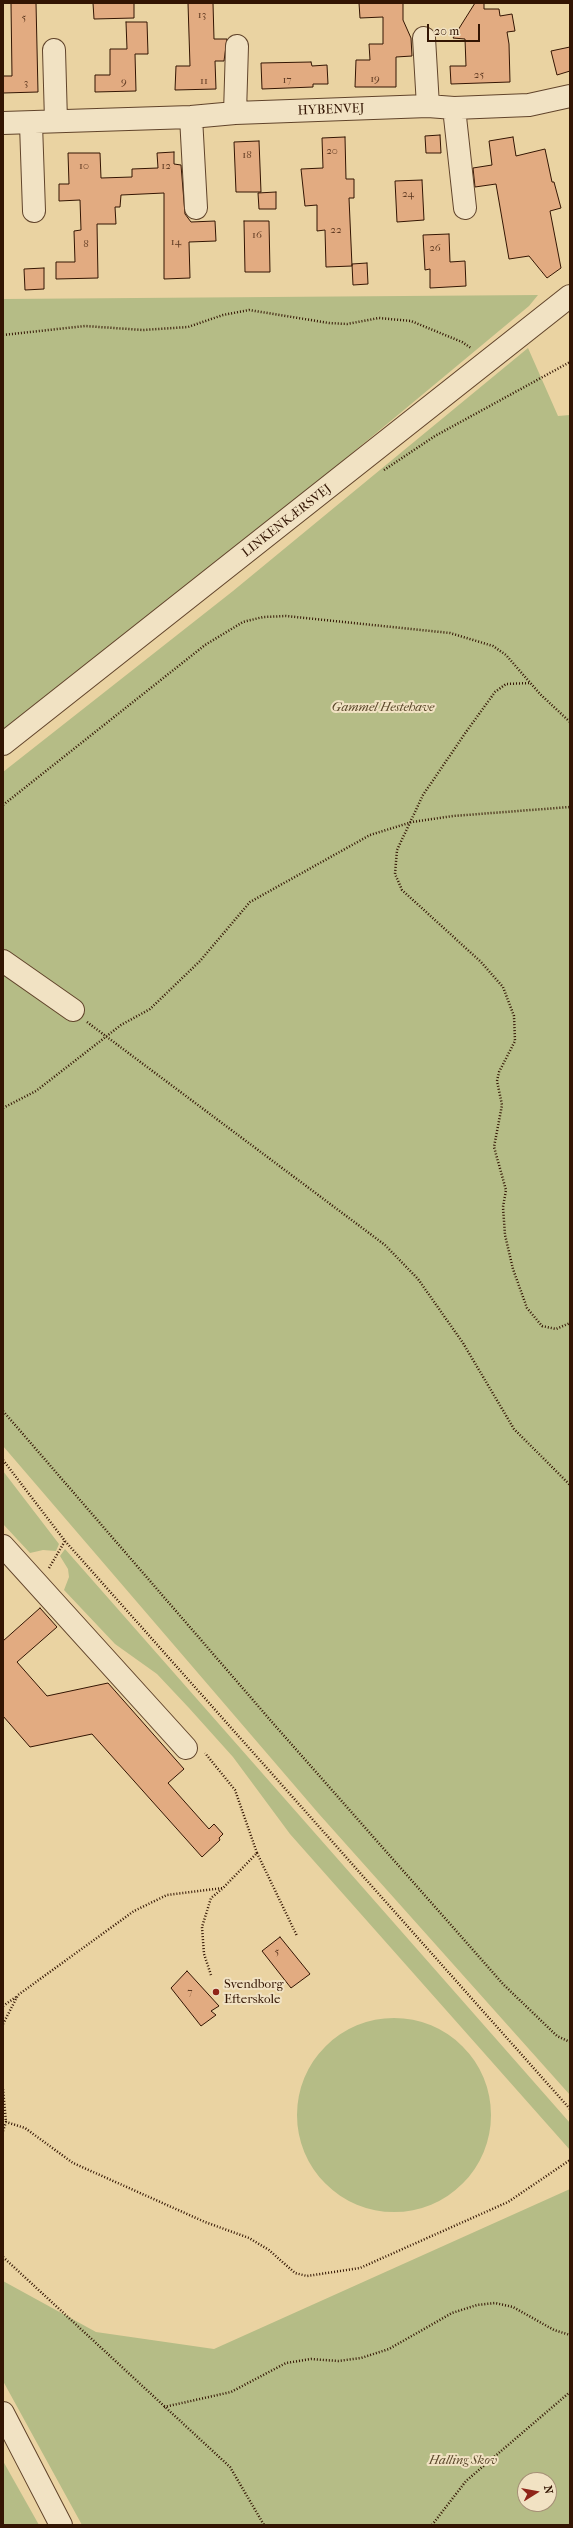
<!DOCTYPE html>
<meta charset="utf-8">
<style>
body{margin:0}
#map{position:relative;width:573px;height:2528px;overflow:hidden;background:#ead3a2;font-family:"IM FELL French Canon",serif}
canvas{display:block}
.frame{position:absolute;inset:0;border:4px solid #331503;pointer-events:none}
.north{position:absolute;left:517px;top:2472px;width:40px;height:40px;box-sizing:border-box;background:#f1e2c3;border:1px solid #a59076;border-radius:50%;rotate:79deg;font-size:11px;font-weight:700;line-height:16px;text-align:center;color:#331503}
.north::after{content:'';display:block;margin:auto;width:14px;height:18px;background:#8f2418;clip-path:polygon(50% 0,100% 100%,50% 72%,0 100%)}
.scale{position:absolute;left:427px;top:24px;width:53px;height:18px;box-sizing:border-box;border:2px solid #331503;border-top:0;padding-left:5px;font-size:12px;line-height:14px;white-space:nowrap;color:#331503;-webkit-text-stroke:3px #f1e2c3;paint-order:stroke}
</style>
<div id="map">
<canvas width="573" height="2528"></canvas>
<div class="frame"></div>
<div class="north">N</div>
<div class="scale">20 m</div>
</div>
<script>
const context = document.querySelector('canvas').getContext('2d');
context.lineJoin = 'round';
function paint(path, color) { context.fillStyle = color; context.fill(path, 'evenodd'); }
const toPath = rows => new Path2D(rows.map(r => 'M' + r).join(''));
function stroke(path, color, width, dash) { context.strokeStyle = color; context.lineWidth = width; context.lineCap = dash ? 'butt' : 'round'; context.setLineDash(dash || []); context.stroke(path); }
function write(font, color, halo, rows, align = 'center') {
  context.font = font + ' "IM FELL French Canon",serif'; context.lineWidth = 4; context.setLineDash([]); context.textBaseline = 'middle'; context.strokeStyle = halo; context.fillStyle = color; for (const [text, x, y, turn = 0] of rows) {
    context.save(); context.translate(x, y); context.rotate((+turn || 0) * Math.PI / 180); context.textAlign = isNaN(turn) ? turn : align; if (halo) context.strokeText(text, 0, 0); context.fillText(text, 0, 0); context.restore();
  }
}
paint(toPath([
 [538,295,529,306,221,562,3,733,3,299],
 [528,348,558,416,570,415,570,2095,319,1814,3,1446,3,772,233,591],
 [3,1471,59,1544,56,1551,43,1550,30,1553,3,1524],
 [65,1549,570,2123,570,2150,290,1834,233,1757,189,1708,157,1674,115,1644,64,1590,69,1577,68,1569,60,1556],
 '297 2115a97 97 0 1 1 194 0a97 97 0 1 1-194 0Z',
 [570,2189,570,2525,82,2525,3,2381,3,2281,96,2332,214,2349],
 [525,2480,549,2480,549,2504,525,2504],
 [3,2461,39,2525,3,2525]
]), '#b5bc86');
const building = toPath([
 [11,3,36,3,38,92,3,93,3,76,12,76,11,3],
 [93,3,134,3,134,18,94,19,93,3],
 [188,3,213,3,214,39,227,39,224,61,215,61,216,89,175,90,176,66,190,66,188,3],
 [359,3,403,3,403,20,411,38,412,56,396,57,396,87,355,87,356,60,370,60,369,44,383,44,383,17,360,18,359,3],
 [475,3,484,3,484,9,499,9,500,16,512,14,515,31,507,32,509,44,510,82,451,84,450,66,466,66,465,39,453,38,475,3],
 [126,22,147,22,148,54,135,54,136,91,95,92,95,75,110,75,110,49,127,49,126,22],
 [570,47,570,71,557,75,551,51,570,47],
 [311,62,312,66,327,65,328,84,313,84,313,87,262,89,261,63,311,62],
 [440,135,441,153,426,153,425,136,440,135],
 [345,137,346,179,354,179,354,198,349,198,352,266,326,267,325,230,317,231,317,205,305,206,301,169,323,168,322,138,345,137],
 [513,137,516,156,545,149,552,182,554,182,561,208,550,211,561,268,547,278,529,256,509,259,496,184,475,187,473,168,492,165,489,141,513,137],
 [259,141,261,192,236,192,234,142,259,141],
 [174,152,174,164,181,165,185,214,191,222,215,221,216,241,189,242,190,278,164,279,164,193,121,195,120,207,115,207,116,224,97,224,98,278,56,279,56,262,75,262,74,231,81,230,80,200,59,201,59,184,69,184,68,153,100,153,101,178,132,177,132,169,158,168,157,153,174,152],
 [422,180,424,220,397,222,395,181,422,180],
 [276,192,276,209,259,209,258,193,276,192],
 [244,221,269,221,270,272,245,272,244,221],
 [449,234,450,262,465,261,466,286,430,288,430,269,425,270,423,235,449,234],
 [367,263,368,284,353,285,352,264,367,263],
 [44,268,44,289,25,290,24,269,44,268],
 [40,1608,57,1627,17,1662,47,1696,108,1683,184,1769,168,1783,209,1829,214,1824,223,1834,219,1838,220,1840,202,1857,92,1734,30,1747,3,1716,3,1641,40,1608],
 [280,1937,310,1974,291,1988,262,1951,280,1937],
 [187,1971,219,2006,211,2011,216,2015,201,2026,171,1988,187,1971]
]);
paint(building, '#e2ab81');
stroke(building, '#331503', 1);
const minor = toPath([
 [424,38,428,106],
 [54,50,56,121],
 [454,108,465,208],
 [235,113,237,46],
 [191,117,196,208],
 [3,123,191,117,235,113,428,106,454,108,529,105,570,96],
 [31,124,34,211],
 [3,744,570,296],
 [3,961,73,1010],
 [3,1546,186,1748],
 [3,2413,61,2525]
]);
stroke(minor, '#61442b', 24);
stroke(toPath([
 [3,335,85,326,143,330,188,327,223,315,249,310,329,323,347,324,379,318,411,321,462,342,471,348],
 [384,470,435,436,570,362],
 [529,683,506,684,495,692,466,732,423,795,397,850,395,874,402,890,481,962,503,987,514,1016,515,1041,499,1072,497,1081,502,1105,494,1147,506,1190,503,1207,505,1235,513,1269,527,1308,542,1326,556,1329,570,1323],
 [3,805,205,645,243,622,263,617,286,616,450,633,493,646,506,655,540,694,570,722],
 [87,1022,385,1245,418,1279,463,1343,514,1429,570,1485],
 [3,1108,36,1091,121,1025,150,1009,200,961,250,902,370,835,412,822,453,816,570,807],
 [3,1411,278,1729,503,1984,557,2036,570,2042],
 [3,1460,65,1541,570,2109],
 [49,1568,65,1541],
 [257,1853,297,1936],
 [211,1975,204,1954,202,1927,211,1898,222,1889],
 [3,2006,16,1997],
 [3,2024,18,1995,134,1911,167,1895,223,1888,257,1853,235,1790,205,1753],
 [3,2089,6,2122],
 [3,2131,6,2122,25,2128,73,2163,205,2222,249,2238,269,2250,295,2273,307,2276,360,2268,508,2202,570,2160],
 [3,2257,230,2467,264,2525],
 [164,2407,231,2392,286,2363,311,2359,338,2361,361,2358,389,2349,452,2313,477,2305,495,2303,513,2307,554,2330,570,2335],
 [432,2525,466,2481,570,2392]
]), '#331503', 2.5, [1, 2]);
stroke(minor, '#f1e2c3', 22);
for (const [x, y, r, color] of [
 [216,1992,4,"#8f2418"]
]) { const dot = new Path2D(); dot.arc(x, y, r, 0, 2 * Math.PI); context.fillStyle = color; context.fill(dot); stroke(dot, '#f1e2c3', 1.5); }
write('11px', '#5f3a22', null, [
 ["13",202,15],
 ["5",24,18],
 ["25",479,75],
 ["19",375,79],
 ["17",287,80],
 ["11",204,81],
 ["9",124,82],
 ["3",26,83],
 ["20",332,151],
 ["18",247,155],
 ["10",84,166],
 ["12",166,166],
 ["24",408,194],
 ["22",336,230],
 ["16",257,235],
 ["14",176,242],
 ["8",86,244],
 ["26",435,248],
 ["5",277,1952],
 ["7",190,1992]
]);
write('13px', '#331503', '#f1e2c3', [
 ["HYBENVEJ",331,110,-2],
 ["LINKENKÆRSVEJ",287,521,-38]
]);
write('italic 13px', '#5a472a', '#f1e2c3', [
 ["Gammel Hestehave",383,708],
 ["Halling Skov",463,2461]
]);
write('13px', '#331503', '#f1e2c3', [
 ["Svendborg",224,1985],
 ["Efterskole",224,2000]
], 'left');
</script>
